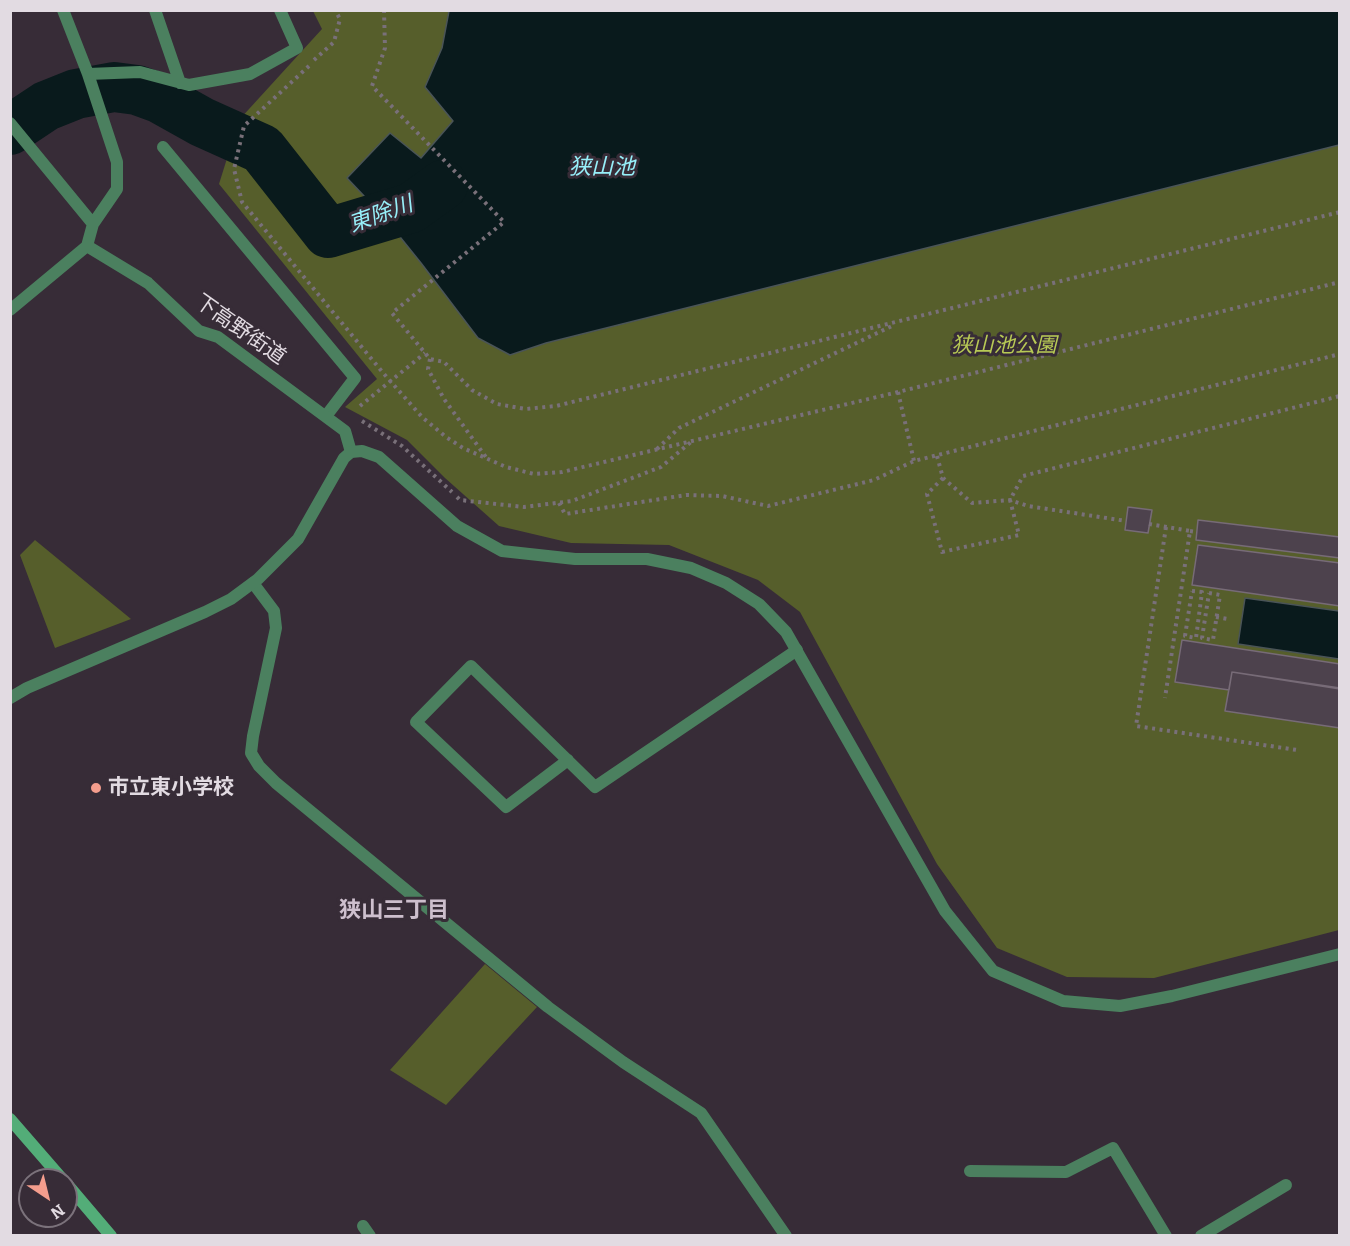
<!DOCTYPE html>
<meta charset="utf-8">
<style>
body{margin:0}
#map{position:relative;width:1350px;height:1246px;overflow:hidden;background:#372c37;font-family:Bitter,serif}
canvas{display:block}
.frame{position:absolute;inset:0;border:12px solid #e2dbe2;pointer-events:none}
.north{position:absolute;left:18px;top:1168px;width:60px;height:60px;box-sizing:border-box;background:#372c37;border:2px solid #7b727b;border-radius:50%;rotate:145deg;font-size:16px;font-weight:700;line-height:24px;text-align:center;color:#e2dbe2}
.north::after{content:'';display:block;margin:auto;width:21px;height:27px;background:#f49d8d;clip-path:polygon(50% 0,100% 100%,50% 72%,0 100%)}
</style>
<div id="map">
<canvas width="1350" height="1246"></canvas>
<div class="frame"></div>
<div class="north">N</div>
</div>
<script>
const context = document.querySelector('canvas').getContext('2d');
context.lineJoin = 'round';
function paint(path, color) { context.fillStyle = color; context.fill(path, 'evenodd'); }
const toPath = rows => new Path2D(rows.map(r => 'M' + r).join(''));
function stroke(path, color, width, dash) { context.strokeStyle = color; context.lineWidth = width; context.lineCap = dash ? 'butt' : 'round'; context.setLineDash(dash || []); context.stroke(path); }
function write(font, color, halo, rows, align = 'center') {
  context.font = font + ' Bitter,"Noto Sans JP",serif'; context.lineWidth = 6; context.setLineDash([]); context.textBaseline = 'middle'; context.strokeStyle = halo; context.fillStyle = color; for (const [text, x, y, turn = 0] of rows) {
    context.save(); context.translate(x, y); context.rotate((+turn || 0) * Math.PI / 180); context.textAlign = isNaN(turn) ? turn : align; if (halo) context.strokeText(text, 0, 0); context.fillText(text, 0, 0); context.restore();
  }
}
paint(toPath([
 [313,11,1339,11,1339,930,1154,978,1067,977,997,948,937,864,800,612,758,580,669,545,571,543,499,526,445,478,407,440,345,407,377,379,219,184,239,120,322,29],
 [35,540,131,619,55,648,20,555],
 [485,964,537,1007,446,1105,390,1070]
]), '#565e2b');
const water = toPath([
 [449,11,1339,11,1339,145,546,343,510,355,478,338,421,263,384,217,347,178,390,133,421,158,453,121,425,87,442,48,449,11],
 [1245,598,1339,611,1339,659,1238,644,1245,598]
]);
paint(water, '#091a1c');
stroke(water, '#4a5457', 1.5);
stroke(toPath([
 [10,130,46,106,76,94,114,87,137,90,159,98,202,122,262,149,328,233,411,208,443,185]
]), '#091a1c', 50);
const building = toPath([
 [1128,507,1152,510,1148,533,1125,530,1128,507],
 [1198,520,1340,537,1340,558,1196,540,1198,520],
 [1198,545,1340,563,1340,606,1192,585,1198,545],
 [1182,640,1340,664,1340,688,1232,672,1229,690,1175,682,1182,640],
 [1232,672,1340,689,1340,728,1225,711,1232,672]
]);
paint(building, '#4d424d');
stroke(building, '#776b77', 1.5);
stroke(toPath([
 [384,10,385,48,372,86,504,222,392,313,430,359,444,362,472,390,497,404,526,409,556,406,1340,212],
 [314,60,334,42,340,19,335,10],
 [309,66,244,126,234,169,242,202,384,374,422,417,446,437,463,448,506,467,534,474,562,472,898,392,1340,282],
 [430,359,428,369,444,399,488,460],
 [898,392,914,461],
 [360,406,425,353],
 [362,421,402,446,452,492],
 [657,449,679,428,894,325],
 [937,456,943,478,972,503,1010,500,1028,506,1126,521],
 [943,478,927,494,942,552,1019,535,1010,500,1023,476,1340,396],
 [457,497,460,500,524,507,572,501,661,467,691,442],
 [559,503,565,514,686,495,722,496,768,506,874,480,914,461,1340,354],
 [1149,524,1190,531,1165,698],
 [1166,527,1136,726,1297,750],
 [1190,531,1197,532],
 [1192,591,1202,592,1196,638,1185,636,1192,591],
 [1209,593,1220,595,1213,640,1202,638,1209,593],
 [1216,617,1228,619]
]), '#797079', 4, [3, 4.5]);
stroke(toPath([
 [163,147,355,378,326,416]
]), '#4b805f', 12);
stroke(toPath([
 [63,10,88,74,140,72,189,85,250,74,297,48,280,10],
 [155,10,180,83],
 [88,74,117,162,117,189,93,224],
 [10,123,93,224,87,246],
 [87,246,148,283,199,331,218,337,345,431,351,452],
 [10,310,87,246],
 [253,583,274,611,276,628,253,736,251,753,259,766,276,783,548,1007,623,1062,701,1113,786,1236],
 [568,760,506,807,416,722,471,666,595,787,797,650],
 [970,1171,1066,1172,1113,1148,1166,1236],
 [363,1226,370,1236],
 [1201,1236,1286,1185]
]), '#4b805f', 12);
stroke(toPath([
 [10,698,27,688,205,612,231,599,258,579,298,539,344,458,351,452,362,451,379,457,457,526,502,551,575,559,647,559,691,568,726,583,759,604,786,632,945,911,993,971,1063,1001,1120,1006,1172,996,1340,954]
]), '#4b805f', 12);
stroke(toPath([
 [10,1119,63,1180],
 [66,1183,111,1236]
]), '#53ad78', 12);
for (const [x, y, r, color] of [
 [96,788,6,"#f49d8d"]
]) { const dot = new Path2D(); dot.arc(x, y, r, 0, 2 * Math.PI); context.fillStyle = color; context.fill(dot); stroke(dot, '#372c37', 2); }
write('21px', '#e2dbe2', '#372c37', [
 ["下高野街道",240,330,35]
]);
write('italic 21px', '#b8ca55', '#372c37', [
 ["狭山池公園",1004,346]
]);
write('bold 21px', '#e2dbe2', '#372c37', [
 ["市立東小学校",108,788]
], 'left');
write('italic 22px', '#97eff9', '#372c37', [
 ["狭山池",602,168],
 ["東除川",381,215,-20]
]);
write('bold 22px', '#cdbfcd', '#372c37', [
 ["狭山三丁目",394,911]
]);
</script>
